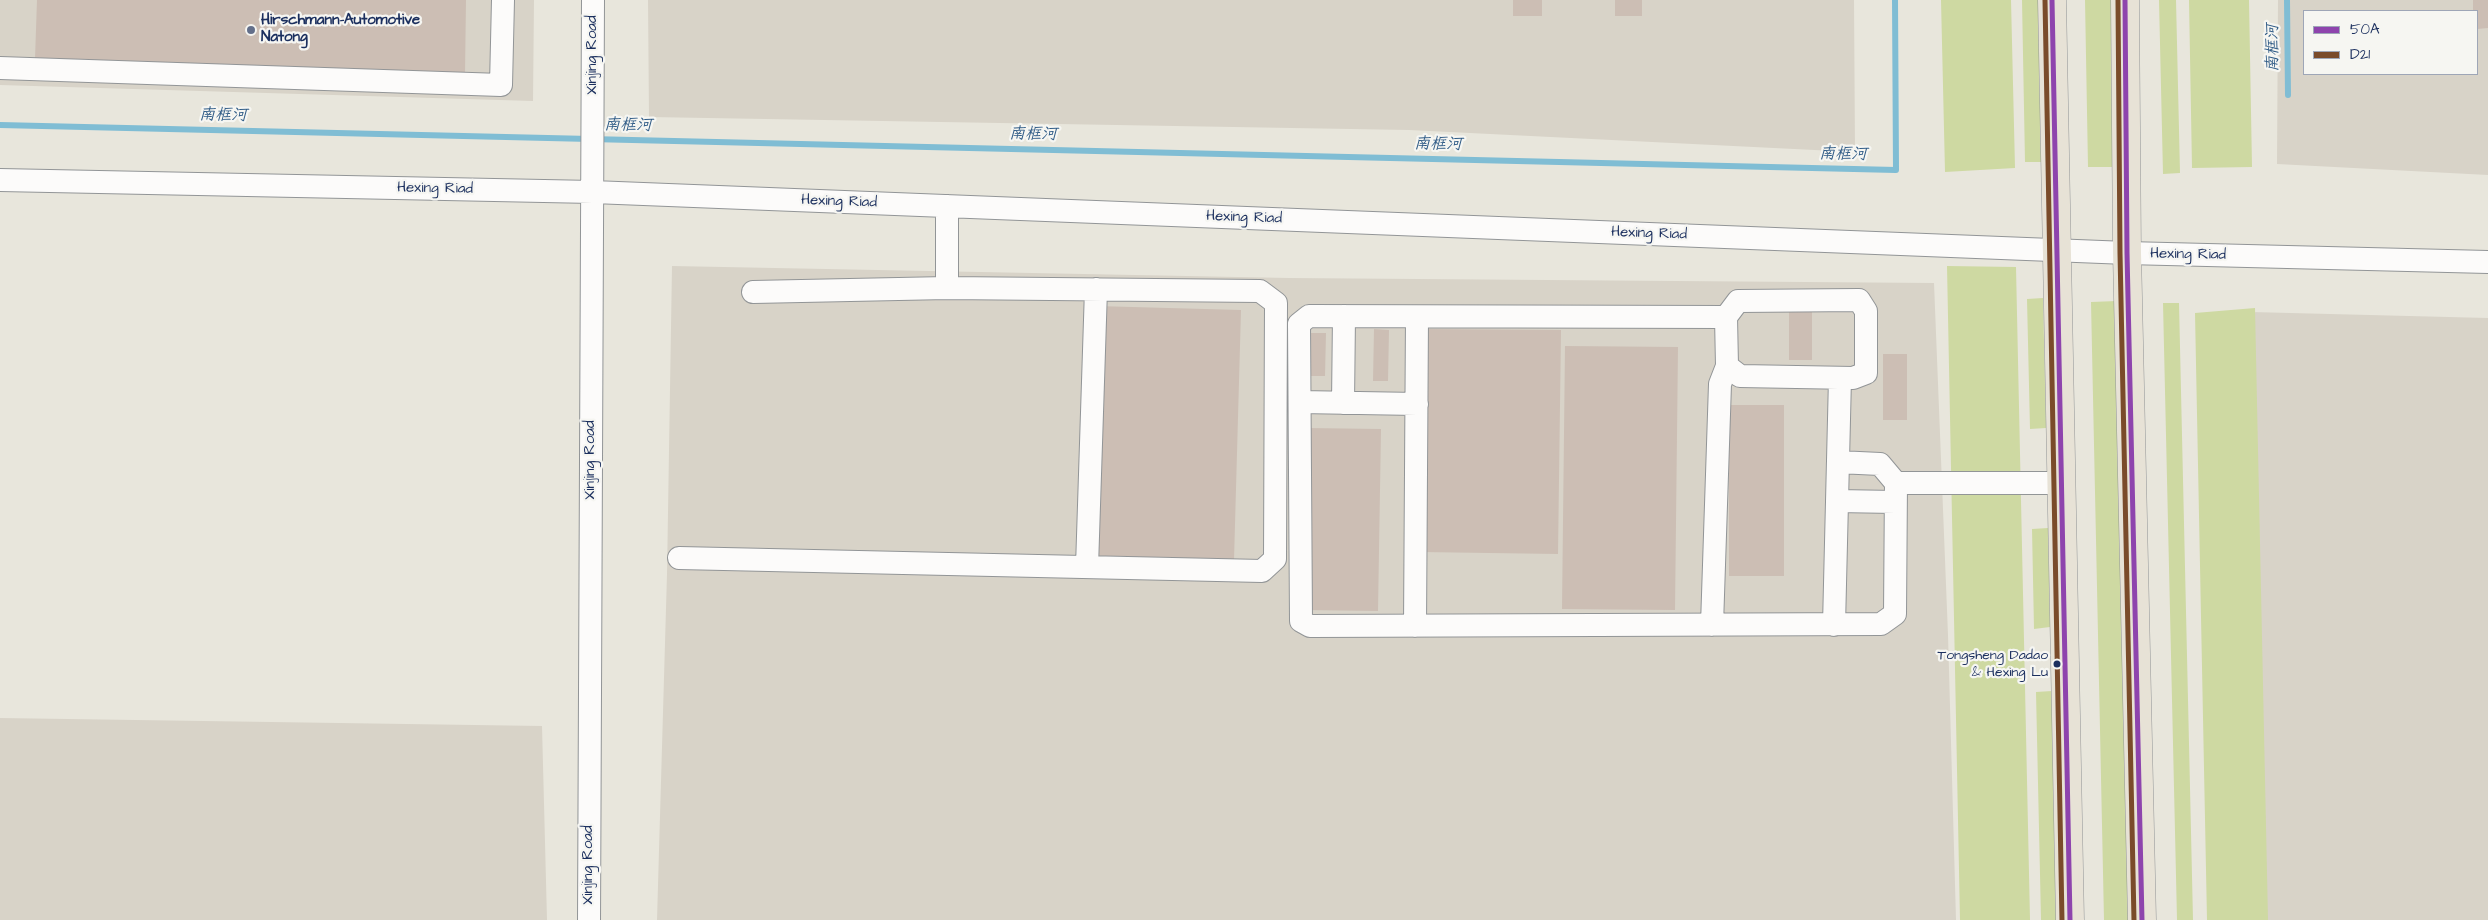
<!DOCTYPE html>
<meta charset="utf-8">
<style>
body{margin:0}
#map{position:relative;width:2488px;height:920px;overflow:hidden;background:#e8e6dc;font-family:"Architects Daughter",sans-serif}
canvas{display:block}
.legend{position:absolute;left:2303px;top:10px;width:175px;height:65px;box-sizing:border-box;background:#f6f6f2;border:1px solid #9ea6b7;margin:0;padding:6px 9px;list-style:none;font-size:15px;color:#1b2f5e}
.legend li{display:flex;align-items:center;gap:10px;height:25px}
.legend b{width:25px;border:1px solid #9ea6b7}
</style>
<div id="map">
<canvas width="2488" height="920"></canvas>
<ul class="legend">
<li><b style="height:6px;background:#8e44ad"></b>50A</li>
<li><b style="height:6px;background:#7a4b2a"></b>D21</li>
</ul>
</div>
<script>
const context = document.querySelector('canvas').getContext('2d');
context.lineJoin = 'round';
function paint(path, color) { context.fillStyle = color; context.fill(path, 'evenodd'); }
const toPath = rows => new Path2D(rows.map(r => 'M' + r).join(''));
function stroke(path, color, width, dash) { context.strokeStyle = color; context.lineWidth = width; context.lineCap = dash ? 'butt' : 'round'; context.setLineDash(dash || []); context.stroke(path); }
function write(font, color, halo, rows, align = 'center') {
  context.font = font + ' "Architects Daughter","LXGW WenKai TC",sans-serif'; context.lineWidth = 4.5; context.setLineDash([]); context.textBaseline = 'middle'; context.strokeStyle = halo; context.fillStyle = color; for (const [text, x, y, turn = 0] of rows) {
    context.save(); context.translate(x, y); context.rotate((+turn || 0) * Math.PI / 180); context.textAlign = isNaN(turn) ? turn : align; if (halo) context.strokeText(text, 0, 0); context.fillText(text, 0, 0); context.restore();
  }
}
paint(toPath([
 [0,0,534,0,533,101,0,85],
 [648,0,1854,0,1855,152,1409,130,649,117],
 [2278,0,2488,0,2488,175,2277,164],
 [2304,11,2477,11,2477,74,2304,74],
 [672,266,1289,278,1934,283,1948,635,1956,920,657,920,667,574],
 [2251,312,2488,318,2488,920,2258,920],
 [0,718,542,726,547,920,0,920]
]), '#d8d3c8');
paint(toPath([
 [1941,0,2011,0,2015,168,1945,172],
 [2022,0,2038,0,2041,162,2025,162],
 [2085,0,2112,0,2115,167,2088,167],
 [2159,0,2176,0,2180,173,2163,174],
 [2189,0,2249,0,2252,167,2192,168],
 [1947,266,2016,267,2030,920,1960,920],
 [2043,298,2046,428,2030,429,2027,299],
 [2117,301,2130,920,2104,920,2091,302],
 [2163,303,2179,303,2193,920,2177,920],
 [2255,308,2268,920,2207,920,2195,313],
 [2048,528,2050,627,2034,629,2032,529],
 [2052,691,2057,920,2041,920,2036,692]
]), '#ced9a2');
stroke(toPath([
 [2287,0,2288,95],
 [0,125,1896,170,1895,0]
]), '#80bdd4', 6);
paint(toPath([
 [37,0,466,0,465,74,35,59],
 [1513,0,1542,0,1542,16,1513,16],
 [1615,0,1642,0,1642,16,1615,16],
 [2473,0,2488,0,2488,28,2477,29,2477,11,2473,11],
 [1096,306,1241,310,1234,560,1089,557],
 [1789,306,1812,306,1812,360,1789,360],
 [1374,329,1389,330,1388,381,1373,381],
 [1424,329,1561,330,1558,554,1421,552],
 [1306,333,1326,333,1325,376,1306,376],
 [1565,346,1678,347,1675,610,1562,609],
 [1883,354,1907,354,1907,420,1883,420],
 [1729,405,1784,405,1784,576,1729,576],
 [1306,428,1381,429,1378,611,1303,610]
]), '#ccbeb4');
const minor = toPath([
 [0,68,501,85,503,0],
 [0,180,593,192,2127,253,2488,262],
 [947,288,947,206],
 [1726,317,1727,366,1740,376,1853,378,1866,373,1866,311,1859,300,1738,301,1726,317,1309,316,1299,324,1301,621,1310,626,1881,624,1895,614,1896,483,2061,483],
 [1300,402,1417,404],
 [1343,403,1344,316],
 [1838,462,1880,464,1896,483],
 [1837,501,1895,502],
 [679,558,1262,571,1275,559,1276,303,1260,291,947,288,753,292],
 [1087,567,1096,289],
 [1712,625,1720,384,1727,366],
 [1834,625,1840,378],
 [1415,626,1417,317],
 [589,920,593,0]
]);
const major = toPath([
 [2052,0,2070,920],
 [2125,0,2127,253,2142,920]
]);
stroke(minor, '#929597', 24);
stroke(major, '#929597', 29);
stroke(minor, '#fcfbfa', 22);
stroke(major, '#e7e2d6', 28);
stroke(toPath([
 [2052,0,2070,920],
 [2125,0,2127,253,2142,920]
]), '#8e44ad', 5);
stroke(toPath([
 [2045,0,2062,920],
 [2118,0,2120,253,2134,920]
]), '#7a4b2a', 5);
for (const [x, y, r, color] of [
 [251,30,5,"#636f8a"],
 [2057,664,4.5,"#1b2f5e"]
]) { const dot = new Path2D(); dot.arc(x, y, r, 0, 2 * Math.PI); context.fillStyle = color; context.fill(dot); stroke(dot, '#f6f6f2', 2); }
write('14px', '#1b2f5e', '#f6f6f2', [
 ["Tongsheng Dadao",2048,656],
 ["& Hexing Lu",2048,673]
], 'right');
write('bold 15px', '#1b2f5e', '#f6f6f2', [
 ["Hirschmann-Automotive",261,21],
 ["Natong",261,38]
], 'left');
write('15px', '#1b2f5e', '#f6f6f2', [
 ["Xinjing Road",593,55,-90],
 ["Hexing Riad",435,189,1],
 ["Hexing Riad",839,202,2],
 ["Hexing Riad",1244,218,2],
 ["Hexing Riad",1649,234,2],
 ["Hexing Riad",2188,255,1],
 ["Xinjing Road",591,460,-90],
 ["Xinjing Road",589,865,-90]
]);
write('italic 16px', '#2f5b86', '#f6f6f2', [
 ["南框河",2274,48,-90],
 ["南框河",223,116,1],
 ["南框河",628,126,1],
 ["南框河",1033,135,1],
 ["南框河",1438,145,1],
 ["南框河",1843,155,1]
]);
</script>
